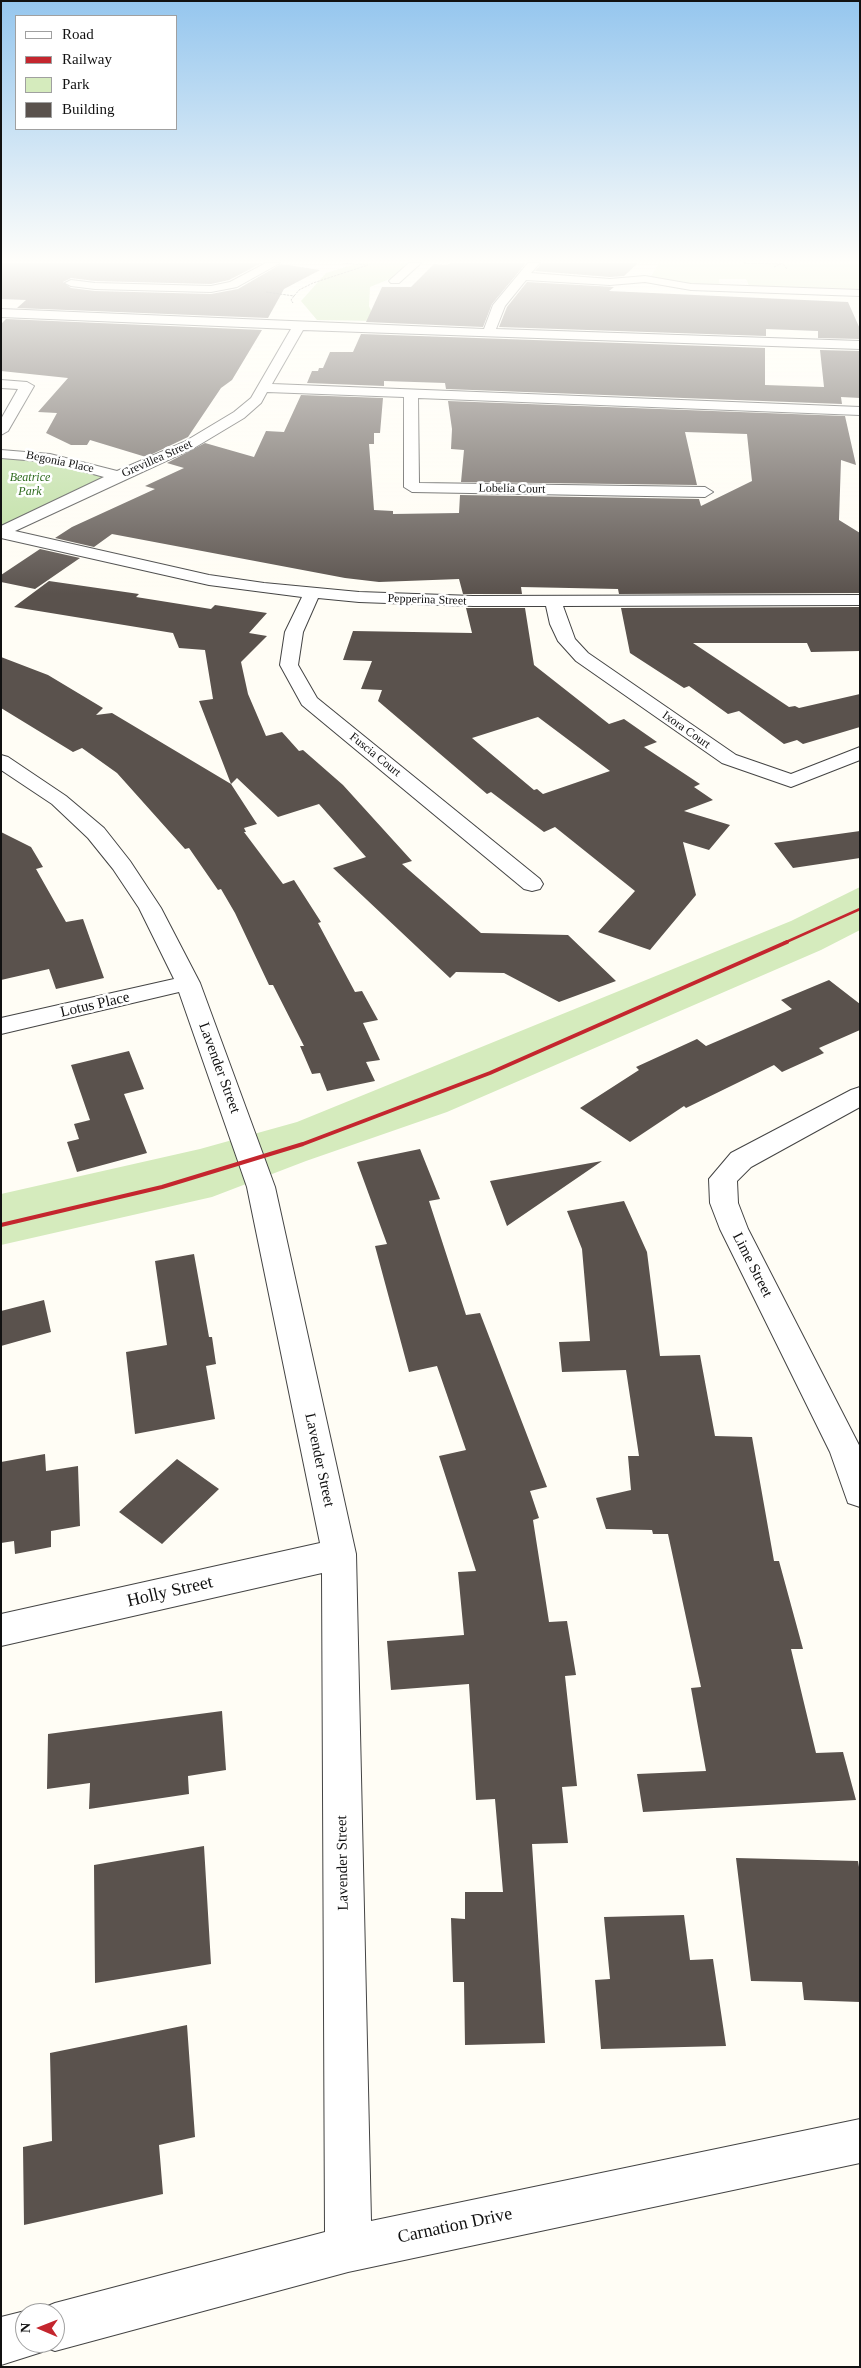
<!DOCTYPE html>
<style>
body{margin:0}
#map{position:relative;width:861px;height:2368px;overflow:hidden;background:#fffdf5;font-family:Georgia,serif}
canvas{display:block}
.frame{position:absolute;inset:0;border:2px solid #111;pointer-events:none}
.legend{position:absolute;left:15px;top:15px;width:162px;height:115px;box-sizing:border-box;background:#fff;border:1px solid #a0a0a0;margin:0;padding:6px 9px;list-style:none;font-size:15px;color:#111}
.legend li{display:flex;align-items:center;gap:10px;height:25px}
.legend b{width:25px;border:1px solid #a0a0a0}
.north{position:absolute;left:15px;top:2303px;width:50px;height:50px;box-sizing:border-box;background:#fff;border:1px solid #a0a0a0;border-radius:50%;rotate:271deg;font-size:14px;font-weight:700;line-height:20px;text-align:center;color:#111}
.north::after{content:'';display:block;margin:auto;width:18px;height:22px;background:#c4262e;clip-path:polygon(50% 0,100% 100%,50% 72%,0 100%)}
</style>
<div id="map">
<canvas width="861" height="2368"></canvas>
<div class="frame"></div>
<ul class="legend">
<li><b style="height:6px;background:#fff"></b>Road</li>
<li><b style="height:6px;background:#c4262e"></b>Railway</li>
<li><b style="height:14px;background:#d5ebbd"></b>Park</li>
<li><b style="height:14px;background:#5a524d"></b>Building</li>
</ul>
<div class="north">N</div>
</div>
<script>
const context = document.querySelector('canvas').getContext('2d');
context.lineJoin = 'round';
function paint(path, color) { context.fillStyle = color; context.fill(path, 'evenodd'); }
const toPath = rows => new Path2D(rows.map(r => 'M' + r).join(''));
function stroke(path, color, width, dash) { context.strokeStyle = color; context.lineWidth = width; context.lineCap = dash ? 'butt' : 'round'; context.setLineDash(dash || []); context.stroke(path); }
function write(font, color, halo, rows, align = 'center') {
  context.font = font + ' Georgia,serif'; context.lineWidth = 5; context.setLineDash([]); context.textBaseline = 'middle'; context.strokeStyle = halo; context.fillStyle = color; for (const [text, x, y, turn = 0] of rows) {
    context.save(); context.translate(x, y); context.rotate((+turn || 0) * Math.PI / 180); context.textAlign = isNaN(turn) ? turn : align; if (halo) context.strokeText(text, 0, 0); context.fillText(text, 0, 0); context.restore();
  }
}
paint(toPath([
 [659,263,860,263,860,291,750,288,746,279,719,279,720,286,676,284,650,278],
 [860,887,860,930,821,950,447,1112,306,1161,212,1197,1,1245,1,1194,200,1149,297,1122,791,921]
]), '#d5ebbd');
paint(toPath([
 [359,263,421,263,409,271,370,287,369,306,376,321,317,320,301,301,326,273],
 [1,454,123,473,1,530]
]), '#b9dc9c');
paint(toPath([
 [1,263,262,263,229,280,211,284,95,281,71,278,63,282,71,288,95,291,211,294,238,289,281,264,320,270,284,289,268,318,17,308,26,300,1,299],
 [450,263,526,263,492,304,483,327,366,322,382,287,411,287,434,264,447,265],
 [542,263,638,263,624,276,610,277,535,271],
 [527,282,614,287,609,291,848,302,860,329,860,339,818,338,818,331,766,329,766,336,499,327,507,307],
 [6,319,262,330,232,380,221,388,188,437,146,457,90,440,87,445,71,445,46,433,57,413,38,412,68,378,1,371,1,324],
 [361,334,765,348,765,385,824,387,820,350,860,351,860,398,841,397,842,404,446,389,445,383,384,381,384,386,307,383,312,371,318,371,319,368,323,368,330,352,353,352],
 [301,395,383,398,380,433,374,433,374,444,369,444,374,510,393,511,393,514,459,513,460,495,699,499,701,506,752,481,747,434,685,432,697,485,461,482,464,450,451,449,452,429,448,401,845,416,856,465,841,460,839,520,860,533,860,593,619,594,618,589,521,587,522,594,463,594,459,579,379,582,345,578,112,534,94,547,55,538,72,527,155,489,145,486,184,468,167,463,205,443,254,457,266,431,284,432],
 [40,549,80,558,35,589,1,582,1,575],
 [49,581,139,594,136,597,211,609,215,605,267,613,249,633,267,636,241,662,248,694,266,736,282,732,299,751,303,750,343,785,412,861,402,864,481,933,568,935,616,981,559,1002,504,973,456,972,450,978,333,868,366,857,319,804,278,817,237,778,231,784,199,701,213,699,205,650,179,648,173,633,14,607],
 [860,607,860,651,811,652,807,643,693,643,789,707,795,706,799,708,860,694,860,727,803,744,797,740,784,744,739,711,728,714,689,686,684,688,630,653,621,608],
 [466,608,525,608,534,665,609,724,624,719,657,742,644,747,700,784,694,787,713,800,684,811,730,825,709,850,683,842,696,895,650,950,598,932,635,891,555,827,544,832,491,792,487,794,378,701,382,690,361,689,372,661,343,660,353,631,472,633],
 [538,717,610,771,543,794,537,789,534,790,472,738],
 [1,657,48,675,103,708,96,715,112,713,231,784,257,824,244,828,246,832,244,832,283,884,294,880,321,922,318,923,355,992,362,991,378,1020,363,1023,380,1060,366,1062,375,1081,327,1091,320,1073,312,1074,300,1046,304,1046,273,985,269,985,235,913,221,889,218,890,189,848,185,849,117,773,82,748,73,752,1,708],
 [860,831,860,858,793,868,774,843],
 [1,832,31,847,43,867,36,869,66,922,83,919,104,978,56,989,49,969,1,980],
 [829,980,860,1004,860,1030,819,1048,824,1053,782,1072,774,1065,686,1108,684,1106,630,1142,580,1108,639,1070,636,1067,697,1039,706,1046,792,1009,781,1000],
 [129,1051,144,1089,124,1094,147,1153,77,1172,67,1142,79,1139,74,1124,90,1120,71,1065],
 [420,1149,440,1199,429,1201,466,1315,480,1313,547,1487,530,1491,539,1518,533,1520,549,1622,567,1621,576,1675,565,1676,577,1786,562,1787,568,1843,532,1844,545,2043,465,2045,464,1982,453,1982,451,1918,465,1919,465,1892,503,1892,495,1799,476,1800,469,1684,391,1690,387,1641,464,1635,458,1572,476,1571,439,1456,466,1450,437,1366,409,1372,375,1246,387,1244,357,1162],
 [602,1161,507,1226,490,1181],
 [624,1201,647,1252,660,1356,700,1355,715,1436,752,1437,774,1561,779,1561,803,1649,791,1649,816,1753,843,1752,856,1800,643,1812,637,1774,706,1771,691,1688,701,1687,668,1534,653,1534,652,1530,606,1529,596,1498,631,1490,628,1456,639,1456,626,1370,562,1372,559,1342,590,1341,582,1249,567,1211],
 [194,1254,209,1337,212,1337,216,1364,206,1366,215,1419,135,1434,126,1352,167,1345,155,1261],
 [44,1300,51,1332,1,1346,1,1311],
 [45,1454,46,1471,78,1466,80,1526,51,1531,51,1547,15,1554,14,1541,1,1543,1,1462],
 [177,1459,219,1489,162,1544,119,1512],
 [222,1711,226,1770,188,1776,189,1794,89,1809,90,1783,47,1789,48,1734],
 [204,1846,211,1964,95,1983,94,1865],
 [736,1858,858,1861,860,1873,860,2002,804,2000,802,1982,751,1981],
 [684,1915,690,1960,713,1959,726,2046,601,2049,595,1980,610,1979,604,1917],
 [187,2025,195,2137,159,2145,163,2194,24,2225,23,2147,52,2141,50,2053]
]), '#5a524d');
const street = toPath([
 [266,263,280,263,237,287,211,292,95,289,71,286,65,283,71,280,95,283,211,286,230,282,266,263],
 [409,263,421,263,399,283,391,283,389,281,391,279,409,263],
 [528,263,540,263,531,273,610,279,645,276,691,284,860,290,860,296,691,290,645,282,610,285,526,280,505,306,496,329,860,341,860,349,303,330,272,384,860,407,860,415,418,398,419,483,705,487,713,492,705,497,412,492,404,487,404,397,267,392,261,403,244,418,194,448,15,531,209,575,264,583,359,592,473,596,860,595,860,605,563,606,575,639,588,653,736,755,791,774,860,747,860,760,791,787,722,763,576,661,558,641,550,624,546,606,473,606,359,602,318,598,303,632,298,665,317,698,540,879,543,884,540,889,532,891,524,889,302,705,280,665,285,632,302,597,209,585,1,538,1,526,104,477,50,462,1,458,1,450,50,454,117,471,184,442,234,412,251,398,291,329,1,317,1,309,484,329,493,305,528,263],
 [1,380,27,382,34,386,8,431,1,435,1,419,18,389,1,388,1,380],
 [1,755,8,757,66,796,104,828,130,861,161,908,200,983,275,1187,356,1554,371,2221,860,2119,860,2163,348,2272,55,2351,44,2347,42,2352,1,2365,1,2317,25,2311,30,2313,25,2313,25,2343,55,2343,55,2313,37,2313,38,2310,55,2303,325,2232,322,1573,1,1646,1,1614,320,1543,247,1187,179,992,1,1034,1,1018,174,979,139,908,113,869,88,838,52,804,1,770,1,755],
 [860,1087,860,1107,751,1167,737,1181,738,1203,748,1229,860,1447,860,1507,848,1503,830,1452,720,1229,710,1203,709,1179,731,1153,851,1090,860,1087]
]);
stroke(street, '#444', 2);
stroke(toPath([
 [744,263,781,264],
 [774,267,782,263,787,269],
 [266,292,294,296,291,300,293,303],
 [294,296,299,290,313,283,368,265,341,263]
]), '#333', 1, [2.5, 1]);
paint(street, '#fff');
stroke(toPath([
 [784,943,860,909]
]), '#c4262e', 2.5);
stroke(toPath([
 [1,1225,162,1187,303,1144,490,1073,787,942]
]), '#c4262e', 4);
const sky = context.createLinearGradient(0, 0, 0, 594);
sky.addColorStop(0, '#95c6ee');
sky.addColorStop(0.44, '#fffefa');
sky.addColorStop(1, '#fffefa00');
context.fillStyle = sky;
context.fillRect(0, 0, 861, 594);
write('12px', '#111', '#fff', [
 ["Grevillea Street",157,459,-24],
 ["Begonia Place",60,462,12],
 ["Lobelia Court",512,489,1],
 ["Pepperina Street",427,600,2],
 ["Ixora Court",686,730,35],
 ["Fuscia Court",375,755,39]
]);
write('italic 12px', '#2f6b1f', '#fff', [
 ["Beatrice",30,478],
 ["Park",30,492]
]);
write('15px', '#111', '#fff', [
 ["Lotus Place",95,1005,-13],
 ["Lavender Street",219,1068,70],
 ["Lime Street",752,1265,63],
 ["Lavender Street",319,1460,78],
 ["Lavender Street",343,1863,-91]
]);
write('18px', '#111', '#fff', [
 ["Holly Street",170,1592,-13],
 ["Carnation Drive",455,2226,-12]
]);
</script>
